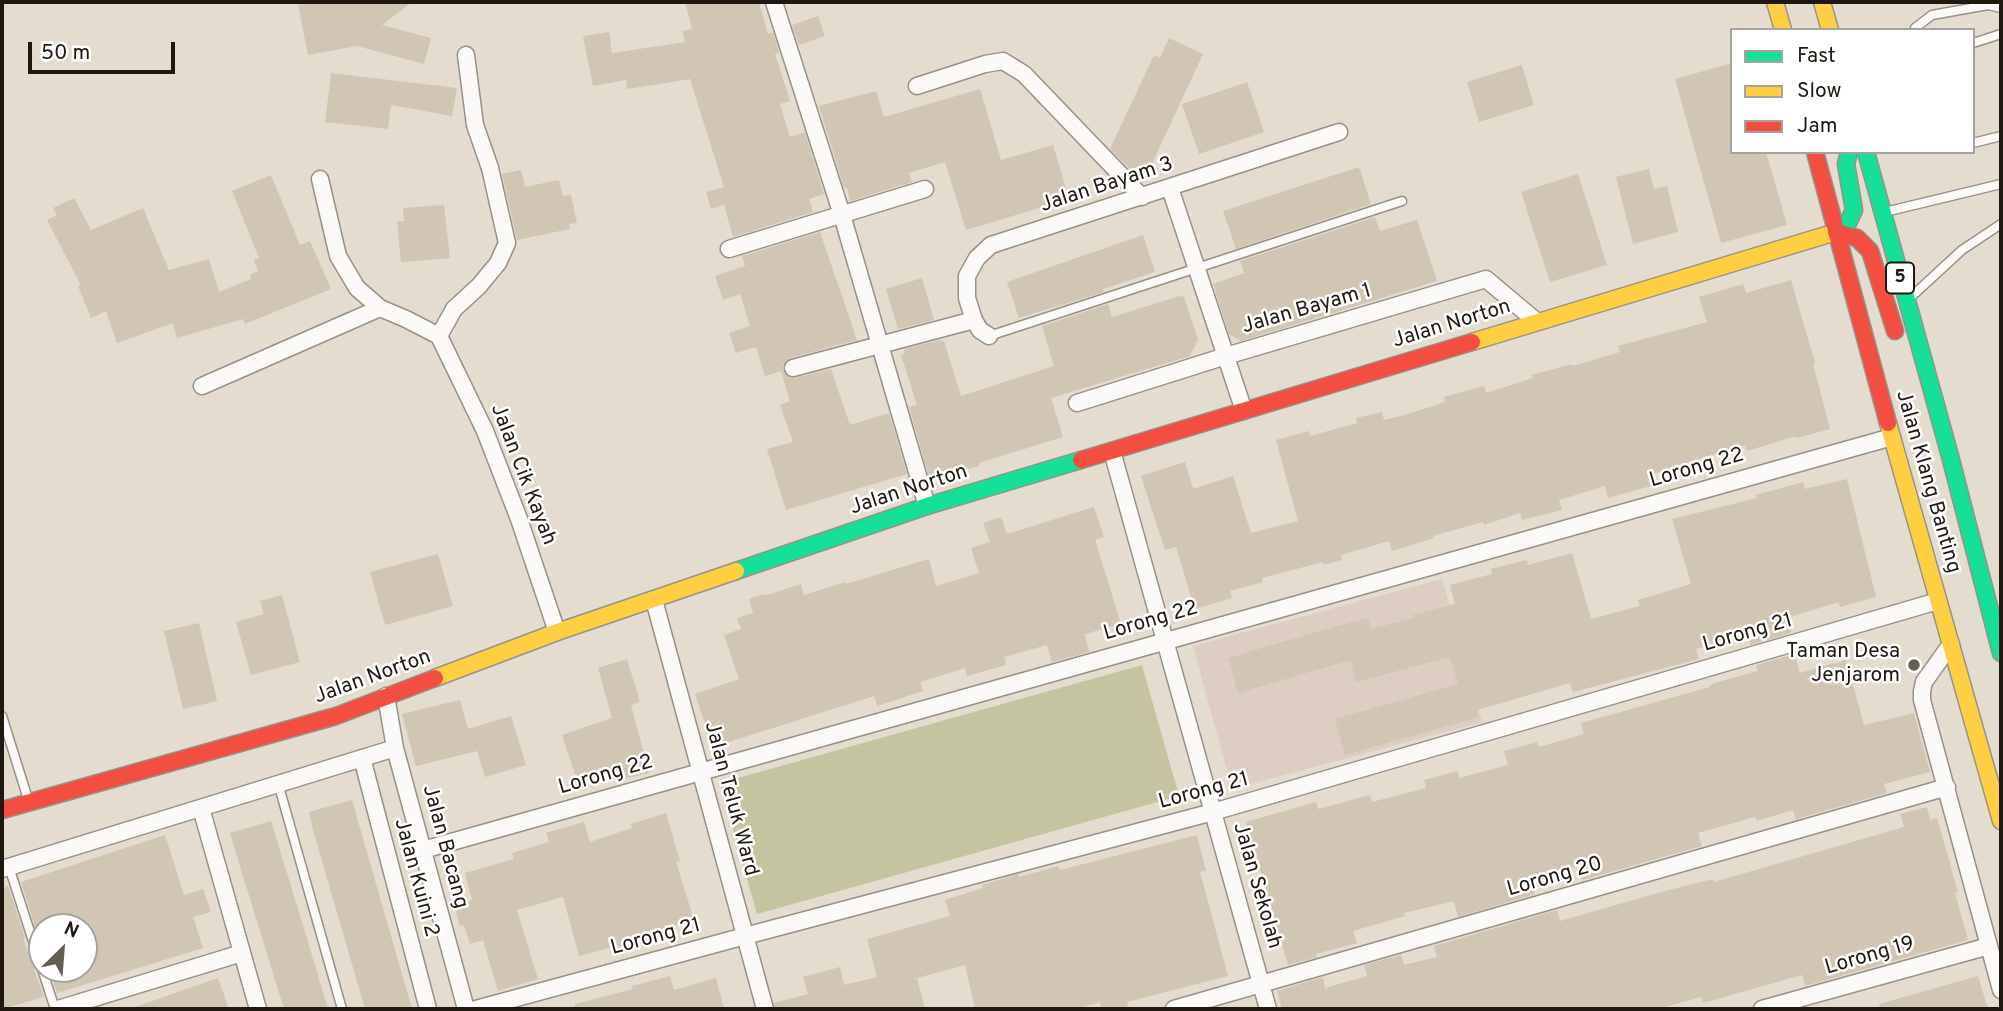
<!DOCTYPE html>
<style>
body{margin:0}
#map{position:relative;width:2003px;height:1011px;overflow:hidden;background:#e4dccf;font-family:Overpass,sans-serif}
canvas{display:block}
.frame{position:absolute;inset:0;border:4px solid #1e1811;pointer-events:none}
.legend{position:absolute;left:1730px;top:28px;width:245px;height:126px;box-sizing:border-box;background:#fff;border:2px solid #a5a3a0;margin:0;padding:9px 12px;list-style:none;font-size:21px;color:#1e1811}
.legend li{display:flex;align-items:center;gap:14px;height:35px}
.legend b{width:35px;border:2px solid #a5a3a0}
.north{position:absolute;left:28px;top:913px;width:70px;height:70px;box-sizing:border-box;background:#fff;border:2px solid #a5a3a0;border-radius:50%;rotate:25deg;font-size:19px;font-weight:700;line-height:28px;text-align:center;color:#1e1811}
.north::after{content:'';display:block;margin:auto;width:24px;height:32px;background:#635d54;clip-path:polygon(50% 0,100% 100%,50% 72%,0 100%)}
.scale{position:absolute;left:28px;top:42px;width:147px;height:32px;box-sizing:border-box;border:4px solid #1e1811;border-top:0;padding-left:9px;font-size:21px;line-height:24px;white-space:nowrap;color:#1e1811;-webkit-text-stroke:5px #fff;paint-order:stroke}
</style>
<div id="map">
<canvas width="2003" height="1011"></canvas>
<div class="frame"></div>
<ul class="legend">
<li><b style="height:9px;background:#16e098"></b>Fast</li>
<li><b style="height:9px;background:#ffcf43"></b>Slow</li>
<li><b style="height:9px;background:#f24e42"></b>Jam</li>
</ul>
<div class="north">N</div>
<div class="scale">50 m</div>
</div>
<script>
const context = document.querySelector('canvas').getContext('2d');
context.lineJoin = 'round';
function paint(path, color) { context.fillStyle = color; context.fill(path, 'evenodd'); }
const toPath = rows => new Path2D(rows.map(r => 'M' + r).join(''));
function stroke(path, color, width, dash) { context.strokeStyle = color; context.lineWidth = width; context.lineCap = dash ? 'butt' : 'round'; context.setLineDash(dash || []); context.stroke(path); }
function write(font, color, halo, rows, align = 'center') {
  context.font = font + ' Overpass,sans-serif'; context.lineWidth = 5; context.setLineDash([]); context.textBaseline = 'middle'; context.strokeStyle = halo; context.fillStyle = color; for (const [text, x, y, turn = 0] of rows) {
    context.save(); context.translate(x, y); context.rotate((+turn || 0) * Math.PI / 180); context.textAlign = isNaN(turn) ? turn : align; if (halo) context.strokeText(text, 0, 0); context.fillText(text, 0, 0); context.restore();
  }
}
paint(toPath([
 [1442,579,1482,722,1232,789,1193,646]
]), '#decdc3');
paint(toPath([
 [1142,665,1179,796,757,914,720,783]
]), '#c2c59f');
paint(toPath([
 [314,2,412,2,382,25,431,38,424,64,357,46,308,55,298,5],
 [685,2,759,2,768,34,773,32,779,52,775,54,790,101,780,104,790,137,805,132,824,194,809,199,813,212,733,237,724,205,711,209,706,192,724,187,690,79,627,89,626,80,593,86,583,36,609,32,612,53,685,42,682,31,692,29],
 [818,16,825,36,799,45,792,25],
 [1169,38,1203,54,1143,183,1110,149,1154,55,1160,58],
 [1732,63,1732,152,1766,152,1787,225,1721,243,1675,79],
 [1522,65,1534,105,1479,122,1467,82],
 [331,73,457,88,452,116,391,105,388,129,325,122],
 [1247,82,1264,132,1199,154,1182,104],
 [980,89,1001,160,1053,145,1069,199,966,230,945,162,909,173,912,182,850,201,847,188,844,188,819,106,876,91,884,117],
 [1359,167,1371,204,1236,249,1223,211],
 [1649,169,1654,189,1667,186,1678,232,1633,244,1616,177],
 [521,170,525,187,559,180,563,196,571,195,577,223,569,224,570,229,517,240,502,174],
 [1578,174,1607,265,1550,282,1521,192],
 [271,175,300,245,310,241,331,289,245,324,243,319,177,338,173,323,117,343,106,311,91,318,78,286,81,285,47,220,57,215,53,208,74,198,91,230,143,208,169,270,209,259,219,292,251,279,250,275,258,271,254,260,259,258,232,191],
 [444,205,450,258,401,262,397,221,404,221,403,208],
 [1375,217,1380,231,1417,220,1437,281,1241,341,1229,334,1213,284,1244,273,1240,261],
 [820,232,857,340,790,358,783,365,783,371,790,378,795,378,831,369,850,425,889,413,907,474,786,510,767,449,793,442,780,405,790,401,781,371,765,376,756,347,736,353,729,333,750,326,740,294,723,300,715,276,745,266,742,256],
 [1143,235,1155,272,1103,289,1104,292,1019,318,1007,282],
 [922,278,934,320,898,329,886,289],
 [1791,280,1815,363,1813,364,1830,429,1797,438,1796,436,1747,451,1745,445,1692,461,1693,464,1648,475,1651,486,1608,498,1605,486,1559,500,1562,510,1522,520,1520,513,1484,525,1483,522,1433,536,1434,538,1392,551,1389,541,1341,555,1342,560,1324,565,1323,562,1262,578,1263,582,1230,591,1232,598,1195,609,1176,547,1165,550,1141,476,1185,462,1193,489,1233,476,1251,533,1298,521,1276,440,1309,431,1310,436,1357,423,1356,418,1382,412,1384,420,1405,415,1445,402,1444,397,1484,386,1486,393,1533,378,1532,375,1572,364,1573,366,1620,352,1618,346,1707,322,1699,297,1743,284,1746,293],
 [1183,295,1198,339,1190,356,1051,398,1063,437,979,463,979,466,930,480,909,407,917,405,901,355,905,353,904,349,940,340,941,342,944,341,961,396,1054,366,1042,326,1108,304,1112,317],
 [1847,479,1876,597,1840,607,1839,602,1787,618,1791,632,1788,634,1750,645,1748,636,1696,649,1699,659,1573,692,1570,683,1477,710,1479,717,1345,755,1335,719,1458,684,1450,657,1356,682,1351,660,1238,693,1228,658,1337,626,1368,618,1371,629,1414,618,1413,615,1455,604,1450,585,1492,574,1491,569,1527,560,1528,565,1572,553,1591,619,1640,606,1638,600,1691,584,1672,519,1757,498,1756,495,1803,482,1805,489],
 [1094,507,1104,537,1095,540,1121,624,1085,634,1089,652,1052,662,1047,645,1004,657,1006,665,967,676,965,668,920,682,923,691,877,706,874,696,713,747,695,694,739,679,724,635,741,629,737,618,753,613,749,599,763,594,764,596,801,584,804,595,845,582,846,584,929,559,936,586,979,573,971,548,990,542,983,523,1001,517,1007,534],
 [438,554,453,606,385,625,370,572],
 [282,595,300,662,251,675,236,622,264,614,260,601],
 [199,623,217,701,183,709,164,631],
 [1794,654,1800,673,1846,660,1864,725,1914,713,1930,772,1884,784,1887,793,1796,819,1793,810,1757,821,1755,817,1698,833,1702,846,1582,880,1578,866,1531,879,1535,894,1458,917,1454,901,1404,913,1405,916,1353,931,1357,943,1316,954,1317,957,1288,965,1246,822,1316,802,1318,809,1370,795,1372,802,1426,788,1424,780,1458,771,1459,778,1508,765,1504,751,1537,742,1539,747,1584,734,1581,723,1710,687,1710,685,1718,682,1758,671,1756,665],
 [627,659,640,702,631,705,649,773,624,779,622,772,579,786,562,735,612,718,598,668],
 [460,700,468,729,511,716,526,765,485,777,477,751,416,766,402,714],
 [352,800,362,835,412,1009,365,1009,313,830,309,812],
 [1927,807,1930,820,1937,818,1958,892,1955,893,1968,940,1805,986,1802,975,1703,1003,1701,997,1658,1009,1282,1009,1277,991,1293,986,1323,977,1325,988,1367,976,1364,965,1401,955,1404,965,1437,957,1434,946,1557,910,1560,921,1665,891,1713,879,1714,882,1904,827,1900,814],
 [666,813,680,861,676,862,694,920,648,934,650,941,620,948,619,945,579,956,563,897,517,910,538,979,498,991,483,940,470,944,464,925,460,926,454,905,472,900,465,873,514,859,512,853,549,842,546,833,584,822,590,842,632,828,631,824],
 [271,821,302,922,328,1009,284,1009,243,876,230,833],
 [165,835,184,895,203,889,211,912,193,917,203,948,57,993,49,969,84,969,84,927,42,927,42,932,37,933,21,882],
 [1197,835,1206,871,1200,872,1228,976,1127,1002,1129,1009,1102,1009,1100,1002,1076,1009,975,1009,965,965,917,978,925,1009,775,1009,774,1003,808,994,803,977,840,967,844,985,877,977,867,939,950,916,945,900,983,888,982,885,1018,874,1019,877,1058,866,1060,870],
 [8,886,25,937,23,938,44,997,2,1009,2,888],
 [670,976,674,990,716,978,724,1009,575,1009,575,1004,633,989,632,986],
 [1978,976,1988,1009,1880,1009,1879,1004],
 [218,978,229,1009,136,1009,135,1007]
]), '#d1c5b4');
const lane = toPath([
 [1915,30,1915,28,1932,15,1988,5,2001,8],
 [1973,43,2001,34],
 [1973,143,2001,136],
 [1889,211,2001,184],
 [1911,297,1962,250,2001,224],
 [989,336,1402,201],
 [2,716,28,799],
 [278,783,342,1009],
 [9,867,55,1009]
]);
const street = toPath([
 [774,2,842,215,927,506],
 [917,86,985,64,1003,61,1024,74,1142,197],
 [320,179,338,256,357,288,380,308,406,319,439,336,485,431,519,519,557,632],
 [1170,188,1244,411],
 [729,249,925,189],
 [439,336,454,309,479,286,498,263,507,243,490,168,475,125,466,55],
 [989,336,980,330,974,320,967,298,967,276,977,258,991,245,1339,132],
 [793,368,974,320],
 [202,386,380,308],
 [1077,403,1226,356,1486,279,1536,321],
 [1112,451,1268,1009],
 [654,600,765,1009],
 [1951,644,1924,682,1922,691,1922,700,2001,990],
 [386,696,395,748,466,1009],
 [362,758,428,1009],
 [201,808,258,1009],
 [423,850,1892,437],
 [2,869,395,748],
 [58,1009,242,953],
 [476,1009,745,936,1213,812,1938,601],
 [1174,1009,1947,787],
 [1762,1009,1989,946]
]);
const fast = toPath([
 [1866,152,1950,456,2001,653],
 [1836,232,1848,223,1854,210,1846,164,1849,152],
 [736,571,927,506,1081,460]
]);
const slow = toPath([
 [1775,2,1783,30],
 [1822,2,1830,30],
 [1472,342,1836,232],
 [1888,423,2001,821],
 [435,678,557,632,736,571]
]);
const jam = toPath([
 [1815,152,1888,423],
 [1836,232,1857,238,1870,251,1895,331],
 [1081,460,1472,342],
 [2,810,336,716,435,678]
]);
stroke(lane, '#989188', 11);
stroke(street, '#989188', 19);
stroke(fast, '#989188', 19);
stroke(slow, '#989188', 19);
stroke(jam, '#989188', 19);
stroke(lane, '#fbfaf8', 8);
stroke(street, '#fbfaf8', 16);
stroke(fast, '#16e098', 16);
stroke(slow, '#ffcf43', 16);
stroke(jam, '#f24e42', 16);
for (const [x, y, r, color] of [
 [1914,665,7,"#635d54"]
]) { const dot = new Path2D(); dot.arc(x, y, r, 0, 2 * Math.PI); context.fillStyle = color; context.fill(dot); stroke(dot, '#fff', 2.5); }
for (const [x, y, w] of [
 [1900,278,28]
]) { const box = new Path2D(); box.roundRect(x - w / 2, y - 15.5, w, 31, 5); context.fillStyle = '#fff'; context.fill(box); stroke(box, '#1e1811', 2); }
write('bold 19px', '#1e1811', null, [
 ["5",1900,278]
]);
write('21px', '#1e1811', '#fff', [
 ["Jalan Bayam 3",1107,186,-18],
 ["Jalan Bayam 1",1307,310,-16],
 ["Jalan Norton",1452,325,-17],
 ["Lorong 22",1697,469,-16],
 ["Jalan Cik Kayah",522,475,69],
 ["Jalan Klang Banting",1927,482,74],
 ["Jalan Norton",909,491,-18],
 ["Lorong 22",1151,622,-16],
 ["Lorong 21",1748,634,-16],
 ["Jalan Norton",373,678,-20],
 ["Lorong 22",606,776,-16],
 ["Lorong 21",1204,792,-15],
 ["Jalan Teluk Ward",730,799,75],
 ["Jalan Bacang",444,847,75],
 ["Jalan Kuini 2",415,878,75],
 ["Lorong 20",1555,878,-16],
 ["Jalan Sekolah",1256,886,74],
 ["Lorong 21",656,938,-15],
 ["Lorong 19",1870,957,-16]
]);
write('21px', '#1e1811', '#fff', [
 ["Taman Desa",1900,653],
 ["Jenjarom",1900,677]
], 'right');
</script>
